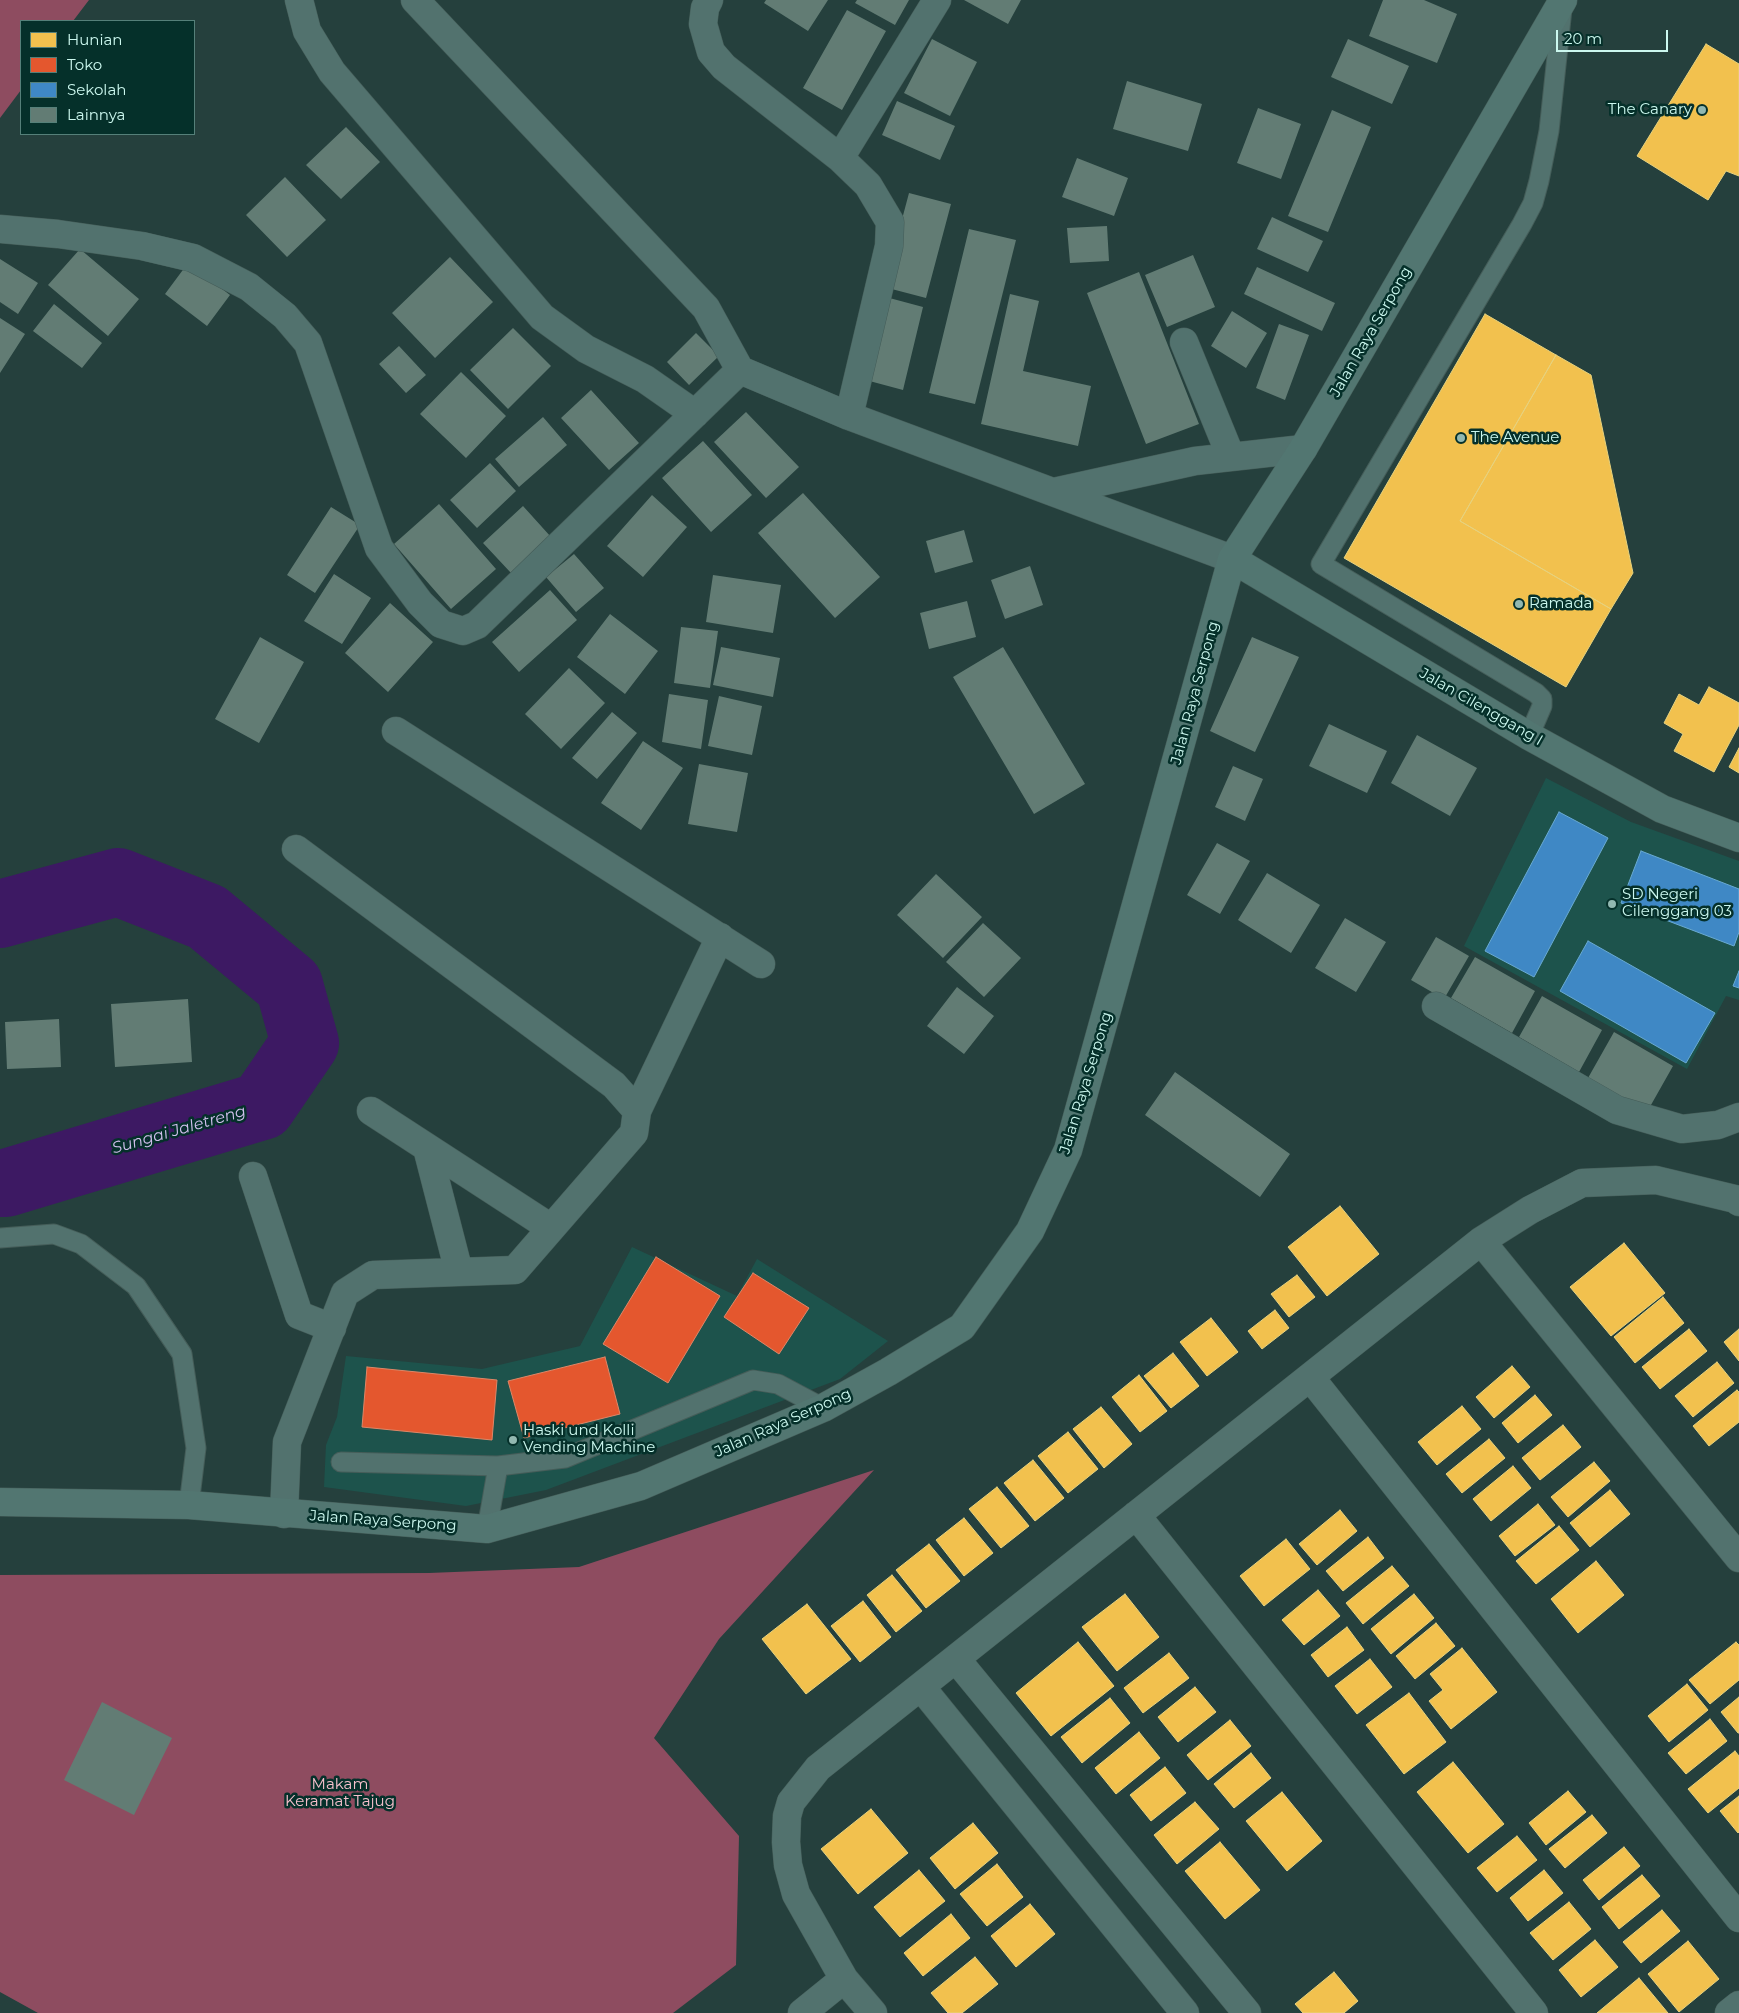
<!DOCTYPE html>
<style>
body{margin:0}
#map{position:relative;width:1739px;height:2013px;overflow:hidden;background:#25403d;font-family:Montserrat,sans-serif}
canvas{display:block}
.legend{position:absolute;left:20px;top:20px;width:175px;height:115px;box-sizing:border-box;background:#05302a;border:1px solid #558079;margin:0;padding:6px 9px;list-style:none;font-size:15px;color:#ccf8ef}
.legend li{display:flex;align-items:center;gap:10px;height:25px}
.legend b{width:25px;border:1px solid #558079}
.scale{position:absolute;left:1556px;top:30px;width:112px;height:22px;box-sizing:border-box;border:2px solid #ccf8ef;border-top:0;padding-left:6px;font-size:15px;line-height:18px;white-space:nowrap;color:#ccf8ef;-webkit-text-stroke:4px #05302a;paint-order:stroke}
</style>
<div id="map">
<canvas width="1739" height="2013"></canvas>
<ul class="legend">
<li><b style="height:14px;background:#f2c14e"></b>Hunian</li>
<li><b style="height:14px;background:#e4572e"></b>Toko</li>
<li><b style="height:14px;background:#3f88c5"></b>Sekolah</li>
<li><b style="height:14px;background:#627c74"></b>Lainnya</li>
</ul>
<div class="scale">20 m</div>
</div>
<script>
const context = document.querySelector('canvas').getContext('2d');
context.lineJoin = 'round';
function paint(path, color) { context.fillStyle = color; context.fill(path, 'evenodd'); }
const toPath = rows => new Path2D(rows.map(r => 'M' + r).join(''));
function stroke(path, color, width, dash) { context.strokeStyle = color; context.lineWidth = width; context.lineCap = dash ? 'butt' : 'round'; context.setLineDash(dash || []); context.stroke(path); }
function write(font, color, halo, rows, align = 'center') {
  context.font = font + ' Montserrat,sans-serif'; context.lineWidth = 5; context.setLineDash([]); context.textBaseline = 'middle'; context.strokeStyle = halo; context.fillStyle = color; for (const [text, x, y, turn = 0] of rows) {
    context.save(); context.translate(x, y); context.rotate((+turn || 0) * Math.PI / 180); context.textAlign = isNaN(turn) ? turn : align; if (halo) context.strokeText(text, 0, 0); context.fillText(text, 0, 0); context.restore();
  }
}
paint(toPath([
 [1546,778,1631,822,1739,861,1739,1000,1726,996,1687,1069,1464,946],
 [632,1247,737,1296,757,1259,888,1341,840,1379,546,1490,466,1506,324,1487,326,1445,337,1417,346,1356,482,1369,580,1346]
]), '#1d534c');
paint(toPath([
 [0,0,89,0,73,21,21,21,21,90,0,118],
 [874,1470,719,1639,654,1738,739,1836,736,1965,673,2013,38,2013,0,1992,0,1575,429,1573,579,1567]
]), '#8e4c60');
const homes = toPath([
 [1706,44,1739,64,1739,176,1726,171,1708,200,1637,156,1706,44],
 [1485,314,1556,355,1460,521,1611,609,1566,687,1344,558,1485,314],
 [1556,355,1591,375,1633,573,1611,609,1460,521,1556,355],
 [1709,687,1739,703,1739,725,1714,772,1674,751,1683,734,1664,723,1679,694,1699,705,1709,687],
 [1739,748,1739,773,1729,767,1739,748],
 [1340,1206,1379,1254,1327,1296,1288,1247,1340,1206],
 [1624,1243,1665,1293,1611,1336,1570,1287,1624,1243],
 [1297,1275,1315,1297,1289,1317,1271,1294,1297,1275],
 [1663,1297,1684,1323,1635,1363,1614,1337,1663,1297],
 [1275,1310,1289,1328,1262,1349,1248,1331,1275,1310],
 [1211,1318,1238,1352,1207,1376,1180,1342,1211,1318],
 [1689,1329,1707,1351,1660,1389,1642,1367,1689,1329],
 [1739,1329,1739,1361,1724,1342,1739,1329],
 [1173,1353,1199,1386,1171,1408,1144,1376,1173,1353],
 [1717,1362,1734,1383,1693,1417,1675,1396,1717,1362],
 [1512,1366,1530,1387,1494,1418,1476,1397,1512,1366],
 [1139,1375,1167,1411,1140,1432,1112,1397,1139,1375],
 [1737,1390,1739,1392,1739,1422,1709,1446,1693,1426,1737,1390],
 [1535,1395,1552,1415,1518,1443,1502,1423,1535,1395],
 [1462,1406,1481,1429,1437,1465,1418,1442,1462,1406],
 [1101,1407,1132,1444,1104,1468,1073,1429,1101,1407],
 [1563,1425,1581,1447,1540,1480,1522,1458,1563,1425],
 [1068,1432,1098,1469,1068,1493,1038,1456,1068,1432],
 [1489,1439,1505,1458,1462,1493,1446,1474,1489,1439],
 [1033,1460,1064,1498,1035,1521,1004,1483,1033,1460],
 [1594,1462,1610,1481,1568,1517,1551,1497,1594,1462],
 [1513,1466,1531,1488,1491,1521,1473,1499,1513,1466],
 [997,1487,1029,1526,1001,1548,969,1509,997,1487],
 [1610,1490,1630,1514,1590,1547,1570,1523,1610,1490],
 [1538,1504,1555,1525,1515,1556,1499,1536,1538,1504],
 [1340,1510,1357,1531,1317,1565,1299,1544,1340,1510],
 [964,1518,993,1553,964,1576,936,1540,964,1518],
 [1559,1526,1579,1550,1536,1584,1516,1561,1559,1526],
 [1368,1537,1384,1558,1343,1591,1326,1571,1368,1537],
 [1286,1539,1310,1569,1264,1606,1240,1576,1286,1539],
 [929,1544,960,1581,926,1608,896,1570,929,1544],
 [1596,1561,1624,1595,1578,1633,1551,1599,1596,1561],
 [1392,1566,1409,1586,1363,1624,1346,1603,1392,1566],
 [892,1575,922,1611,896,1632,867,1595,892,1575],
 [1318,1590,1340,1616,1304,1645,1282,1620,1318,1590],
 [1125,1594,1159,1637,1117,1671,1082,1627,1125,1594],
 [1414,1594,1434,1618,1391,1654,1371,1629,1414,1594],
 [863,1601,891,1637,860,1662,831,1626,863,1601],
 [807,1604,851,1659,806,1694,762,1639,807,1604],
 [1436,1623,1455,1646,1415,1679,1396,1656,1436,1623],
 [1347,1627,1364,1650,1328,1677,1311,1655,1347,1627],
 [1078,1642,1114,1686,1051,1736,1016,1693,1078,1642],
 [1736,1642,1739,1645,1739,1680,1710,1704,1689,1680,1736,1642],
 [1462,1648,1497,1692,1451,1729,1429,1701,1443,1690,1430,1674,1462,1648],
 [1169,1653,1189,1678,1143,1713,1124,1688,1169,1653],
 [1370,1659,1392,1687,1357,1714,1335,1686,1370,1659],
 [1687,1684,1708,1710,1669,1742,1648,1716,1687,1684],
 [1195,1687,1216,1712,1178,1742,1158,1717,1195,1687],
 [1409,1693,1446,1742,1404,1774,1366,1725,1409,1693],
 [1739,1697,1739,1733,1738,1733,1721,1712,1739,1697],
 [1110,1698,1130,1723,1082,1763,1061,1737,1110,1698],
 [1710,1719,1727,1741,1686,1774,1668,1753,1710,1719],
 [1230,1720,1251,1746,1208,1780,1187,1755,1230,1720],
 [1139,1732,1160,1758,1116,1794,1095,1768,1139,1732],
 [1735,1751,1739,1756,1739,1788,1708,1813,1688,1789,1735,1751],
 [1251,1753,1271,1778,1234,1808,1214,1784,1251,1753],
 [1453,1762,1504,1824,1468,1853,1417,1792,1453,1762],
 [1165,1767,1186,1793,1151,1821,1130,1795,1165,1767],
 [1568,1791,1586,1812,1546,1845,1529,1823,1568,1791],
 [1282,1792,1322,1841,1287,1871,1246,1821,1282,1792],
 [1739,1796,1739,1832,1738,1833,1720,1811,1739,1796],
 [1195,1802,1219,1829,1177,1864,1154,1835,1195,1802],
 [871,1809,908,1853,858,1894,821,1849,871,1809],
 [1592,1815,1607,1833,1565,1868,1549,1849,1592,1815],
 [973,1823,998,1853,955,1889,930,1858,973,1823],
 [1517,1836,1537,1860,1497,1892,1477,1868,1517,1836],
 [1220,1842,1260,1890,1225,1919,1185,1871,1220,1842],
 [1624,1847,1640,1866,1599,1900,1583,1880,1624,1847],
 [997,1864,1023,1897,987,1926,960,1894,997,1864],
 [919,1870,945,1901,900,1937,874,1907,919,1870],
 [1544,1870,1563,1893,1528,1921,1510,1898,1544,1870],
 [1642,1875,1660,1896,1619,1929,1602,1907,1642,1875],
 [1569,1902,1591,1929,1553,1960,1530,1933,1569,1902],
 [1030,1904,1055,1934,1016,1967,991,1936,1030,1904],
 [1662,1910,1680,1931,1641,1963,1623,1942,1662,1910],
 [951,1914,970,1938,923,1976,904,1953,951,1914],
 [1595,1940,1618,1967,1581,1997,1559,1970,1595,1940],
 [1688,1941,1719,1979,1679,2012,1648,1974,1688,1941],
 [975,1957,998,1984,962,2013,948,2013,931,1993,975,1957],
 [1334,1972,1358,2001,1344,2013,1303,2013,1295,2004,1334,1972],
 [1639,1978,1668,2013,1597,2013,1639,1978]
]);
paint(homes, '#f2c14e');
stroke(homes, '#e7d27e', 1);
const shops = toPath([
 [656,1257,720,1296,668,1383,603,1344,656,1257],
 [753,1273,809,1308,779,1354,724,1317,753,1273],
 [605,1357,620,1414,524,1438,508,1381,605,1357],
 [367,1367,497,1380,492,1440,362,1427,367,1367]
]);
paint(shops, '#e4572e');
stroke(shops, '#dd8768', 1);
const schools = toPath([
 [1559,812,1608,838,1534,977,1485,951,1559,812],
 [1641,851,1739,889,1739,932,1734,946,1621,903,1641,851],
 [1588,941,1715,1013,1686,1063,1560,991,1588,941],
 [1739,971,1739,988,1733,986,1739,971]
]);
paint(schools, '#3f88c5');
stroke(schools, '#69aad2', 1);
stroke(toPath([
 [0,914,118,882,207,917,289,985,305,1043,262,1106,6,1183,0,1183]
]), '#3d1963', 68);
paint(toPath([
 [766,0,828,0,808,31,764,3],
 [857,0,909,0,895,25,855,3],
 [964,0,1021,0,1008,24],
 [1383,0,1424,0,1457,14,1437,63,1369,36],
 [847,10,886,31,842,110,803,88],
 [932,39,977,62,950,116,904,93],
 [1348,39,1409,66,1392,104,1331,77],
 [1127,81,1202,104,1188,151,1113,129],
 [897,101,955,126,940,160,882,135],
 [1258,108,1301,124,1281,179,1237,163],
 [1332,110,1371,127,1328,232,1288,216],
 [346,127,380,162,341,199,306,165],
 [1077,158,1128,178,1114,216,1062,197],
 [285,177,326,220,287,257,246,215],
 [909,193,951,204,926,298,884,287],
 [1272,217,1323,241,1308,272,1257,249],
 [1107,226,1109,261,1070,263,1067,228],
 [969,229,1016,240,975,404,929,393],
 [80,249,139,299,108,336,48,285],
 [1193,255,1215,307,1167,327,1145,275],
 [450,257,493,302,435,358,392,313],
 [0,259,38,283,18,314,0,302],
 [188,263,230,295,207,326,165,294],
 [1257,267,1335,303,1322,331,1244,294],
 [1139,272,1199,424,1146,444,1087,293],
 [1010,294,1039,301,1023,371,1091,386,1078,446,981,424],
 [882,296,923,307,903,390,862,379],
 [54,304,102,343,82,368,33,331],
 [1232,311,1267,333,1246,368,1211,346],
 [0,318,25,334,0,373],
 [1279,324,1309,335,1285,400,1256,388],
 [513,328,551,366,508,409,470,370],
 [696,333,719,356,689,385,667,362],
 [399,346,426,375,406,393,379,364],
 [461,372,506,416,466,458,420,414],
 [591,390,639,443,609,470,561,418],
 [746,412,799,467,766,498,714,442],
 [543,417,567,445,519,487,495,459],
 [703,441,752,495,711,532,662,478],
 [490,463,516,491,477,528,450,500],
 [803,493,880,577,835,618,758,533],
 [652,495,687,527,643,577,607,546],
 [439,504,496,569,451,609,394,544],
 [523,506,551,537,511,573,483,543],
 [331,507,360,525,315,593,287,575],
 [964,530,973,562,935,573,926,541],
 [574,554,604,588,576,612,546,577],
 [1030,566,1043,605,1005,619,991,580],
 [334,574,371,598,342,644,304,621],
 [713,575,781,585,773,633,706,622],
 [550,590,577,620,519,672,492,642],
 [967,601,976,637,929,649,920,613],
 [390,603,433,642,388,692,345,653],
 [610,614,658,651,625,694,577,657],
 [681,627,718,631,710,688,674,683],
 [260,637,304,662,259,743,215,719],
 [1252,637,1299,657,1255,752,1210,731],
 [721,647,780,658,773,697,713,685],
 [1003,647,1085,784,1034,814,953,677],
 [569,668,605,703,561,749,525,714],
 [669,694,708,700,701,749,662,742],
 [719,696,762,706,752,755,708,746],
 [612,712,637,733,597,779,572,758],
 [1329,724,1387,751,1367,793,1309,766],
 [1417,735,1477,768,1450,816,1391,783],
 [643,741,683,768,641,830,601,803],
 [699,764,748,773,737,832,688,824],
 [1233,766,1263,779,1245,821,1215,807],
 [1217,843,1250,861,1220,914,1187,895],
 [1267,873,1320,905,1291,953,1238,920],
 [936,874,982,917,943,958,897,915],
 [1345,918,1386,942,1356,992,1315,968],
 [983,923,1021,958,984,997,946,962],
 [1436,937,1469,956,1444,999,1411,980],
 [1475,957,1535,991,1512,1033,1451,998],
 [957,987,994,1016,964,1054,927,1026],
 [1542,996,1602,1030,1579,1072,1519,1037],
 [188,999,192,1062,115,1067,111,1004],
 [59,1019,61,1067,7,1069,5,1022],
 [1614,1032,1673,1066,1647,1112,1588,1078],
 [1175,1072,1290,1154,1260,1197,1145,1115],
 [102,1702,172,1738,134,1815,64,1780]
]), '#627c74');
const lane = toPath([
 [1529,736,1542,706,1542,699,1536,693,1321,564,1522,224,1533,203,1539,181,1549,131,1562,9],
 [0,1238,54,1234,81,1244,136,1286,182,1354,196,1448,189,1505],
 [341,1462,498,1466],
 [487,1529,498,1466,565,1458,753,1380,778,1384,823,1408]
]);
const street = toPath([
 [299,0,307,31,332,72,542,317,586,349,645,379,695,414],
 [415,0,706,308,740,370,849,416,1232,559],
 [709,0,705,8,703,24,711,52,724,67,840,158,868,185,890,222,889,246,849,416],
 [840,158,937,0],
 [0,229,58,234,142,246,193,258,249,287,285,316,308,343,379,548,420,603,441,624,463,631,477,625,740,370],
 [1184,342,1231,457],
 [1054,492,1195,461,1303,449],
 [396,731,761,964],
 [1436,1006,1617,1110,1682,1129,1718,1125,1739,1117],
 [371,1111,551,1228],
 [637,1111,720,937],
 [427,1148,459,1272],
 [253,1176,299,1315,332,1328],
 [1481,1241,1739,1558],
 [1310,1377,1739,1918],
 [284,1514,287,1442,345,1293,373,1275,515,1270,634,1133,637,1111,614,1085,296,849],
 [1136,1515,1534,2013],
 [956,1659,1247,2013],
 [921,1687,1185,2013],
 [802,2013,844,1979],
 [873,2013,844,1979,796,1894,788,1865,786,1842,787,1816,791,1802,818,1768,1481,1241,1530,1210,1582,1183,1656,1180,1735,1199,1739,1202],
 [1729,2013,1739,2005]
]);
const secondary = toPath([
 [1232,559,1529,736,1662,809,1739,838],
 [0,1502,189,1505,487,1529,641,1486,823,1408,888,1372,962,1327,1030,1231,1068,1150,1232,559,1303,449,1563,0]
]);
stroke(lane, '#455d59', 21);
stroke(street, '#455d59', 29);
stroke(secondary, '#455d59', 29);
stroke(lane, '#52726e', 19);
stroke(street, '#52726e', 28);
stroke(secondary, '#527671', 28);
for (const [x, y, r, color] of [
 [1702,110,5,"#92b8b1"],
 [1461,438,5,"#92b8b1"],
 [1519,604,5,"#92b8b1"],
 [1612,904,5,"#92b8b1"],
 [513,1440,5,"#92b8b1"]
]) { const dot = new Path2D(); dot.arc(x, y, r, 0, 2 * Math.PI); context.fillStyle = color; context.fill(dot); stroke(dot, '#05302a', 2); }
write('15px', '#ccf8ef', '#05302a', [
 ["The Canary",1692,110,"right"],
 ["The Avenue",1471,438],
 ["Ramada",1529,604],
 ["SD Negeri",1622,895],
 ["Cilenggang 03",1622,912],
 ["Haski und Kolli",523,1431],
 ["Vending Machine",523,1448]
], 'left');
write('15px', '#ccf8ef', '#05302a', [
 ["Jalan Raya Serpong",1371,332,-60],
 ["Jalan Raya Serpong",1195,693,-75],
 ["Jalan Cilenggang I",1481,707,30],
 ["Jalan Raya Serpong",1086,1083,-73],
 ["Jalan Raya Serpong",783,1423,-24],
 ["Jalan Raya Serpong",383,1521,4]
]);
write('15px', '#f7c0cd', '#05302a', [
 ["Makam",340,1785],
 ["Keramat Tajug",340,1802]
]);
write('italic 16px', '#d2c0ee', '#05302a', [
 ["Sungai Jaletreng",179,1130,-16]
]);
</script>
